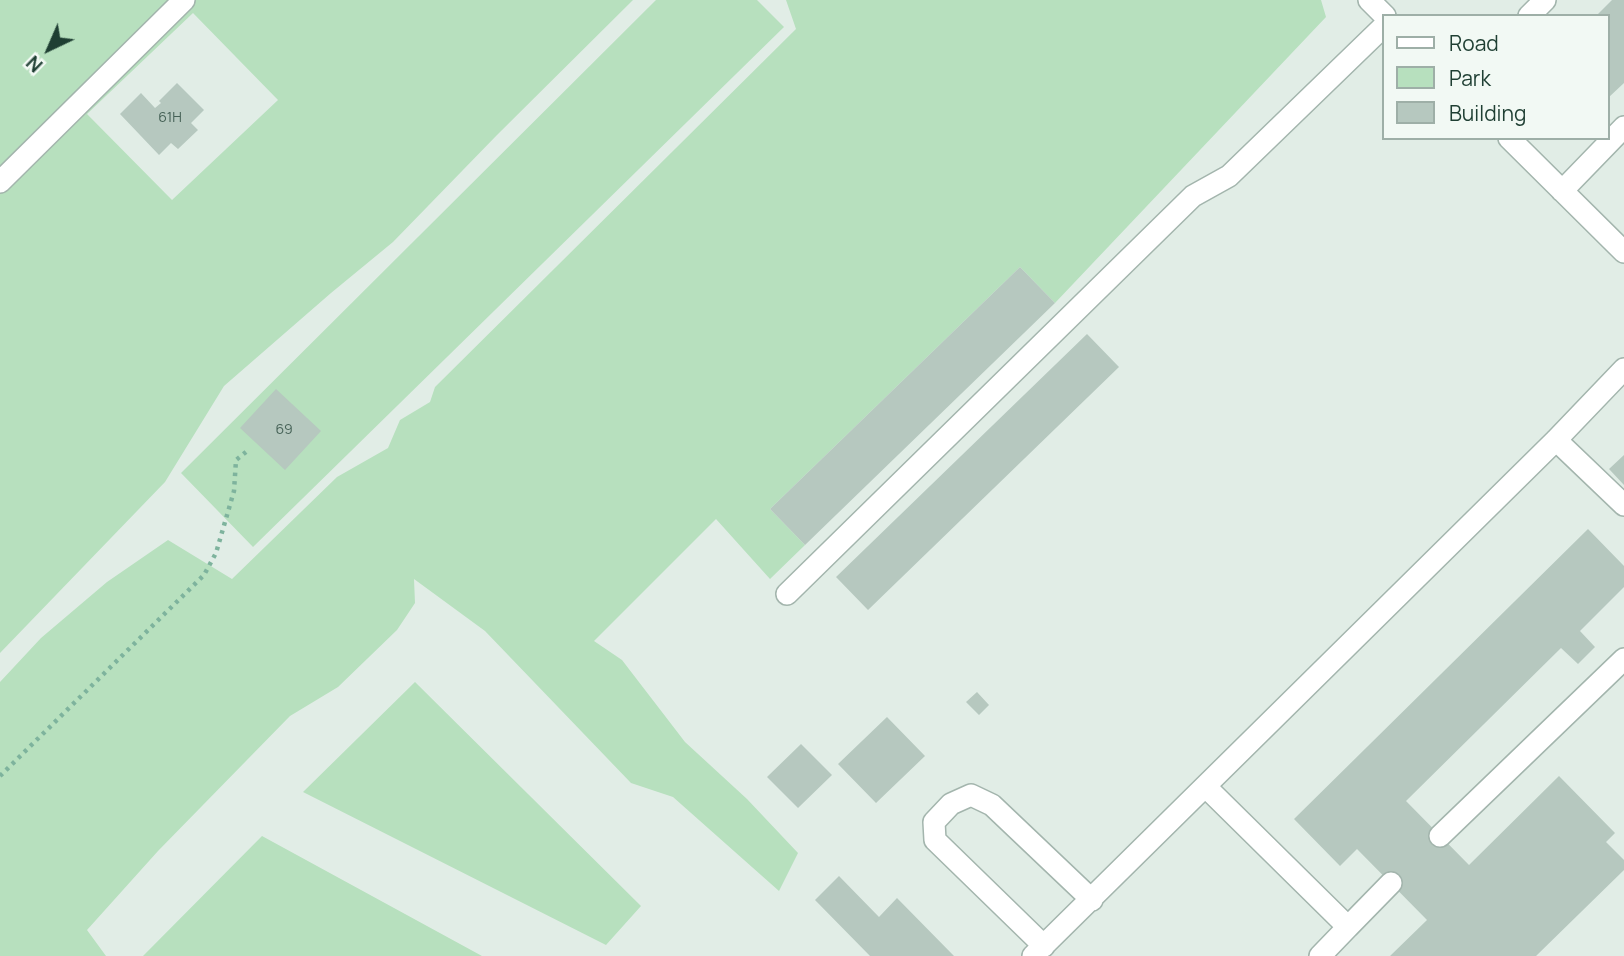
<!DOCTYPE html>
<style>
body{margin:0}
#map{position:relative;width:1624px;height:956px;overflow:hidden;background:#e1ede6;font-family:Manrope,sans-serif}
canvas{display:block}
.legend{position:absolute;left:1382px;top:14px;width:228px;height:126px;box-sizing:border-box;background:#f2f9f4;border:2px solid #9eafa7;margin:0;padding:9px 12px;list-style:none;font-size:21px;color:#1f3f33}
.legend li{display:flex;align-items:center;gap:14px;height:35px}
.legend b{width:35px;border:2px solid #9eafa7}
.north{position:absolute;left:14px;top:14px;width:70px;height:70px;-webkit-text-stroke:5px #f2f9f4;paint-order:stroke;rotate:224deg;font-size:19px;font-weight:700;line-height:28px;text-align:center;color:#1f3f33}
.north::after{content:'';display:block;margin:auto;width:24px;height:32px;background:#1f3f33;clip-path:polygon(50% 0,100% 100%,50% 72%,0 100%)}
</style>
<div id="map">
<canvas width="1624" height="956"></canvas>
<ul class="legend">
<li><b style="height:9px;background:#fff"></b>Road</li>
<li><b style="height:19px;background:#b7e0be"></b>Park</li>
<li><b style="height:19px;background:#b6c8bf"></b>Building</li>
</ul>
<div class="north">N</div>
</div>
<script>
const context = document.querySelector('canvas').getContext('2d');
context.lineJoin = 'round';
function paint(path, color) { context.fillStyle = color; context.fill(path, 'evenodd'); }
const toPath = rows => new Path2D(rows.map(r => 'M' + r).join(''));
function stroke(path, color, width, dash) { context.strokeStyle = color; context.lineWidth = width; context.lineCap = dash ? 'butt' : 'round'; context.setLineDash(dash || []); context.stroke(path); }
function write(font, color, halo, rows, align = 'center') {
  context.font = font + ' Manrope,sans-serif'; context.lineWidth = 6; context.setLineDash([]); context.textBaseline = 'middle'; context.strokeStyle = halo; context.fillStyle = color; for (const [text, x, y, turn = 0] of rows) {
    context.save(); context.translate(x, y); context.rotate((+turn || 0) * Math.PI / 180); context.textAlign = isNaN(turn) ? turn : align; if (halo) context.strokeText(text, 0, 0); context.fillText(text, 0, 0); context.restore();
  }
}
paint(toPath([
 [0,0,633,0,497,135,393,242,331,293,224,386,165,482,0,653],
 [193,13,278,100,172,200,87,114],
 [656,0,757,0,784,27,253,547,181,473],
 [786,0,1321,0,1326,17,1055,303,1020,267,770,509,805,545,770,579,716,519,594,641,622,660,685,742,747,799,798,853,779,891,673,797,631,783,485,631,414,579,415,603,397,630,338,687,290,716,158,851,87,930,106,956,0,956,0,682,41,638,107,582,168,540,232,579,337,477,388,448,400,420,430,402,435,387,796,29],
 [415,682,641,906,606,945,303,792],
 [262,836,482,956,143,956]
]), '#b7e0be');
paint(toPath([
 [1612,0,1624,0,1624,83,1608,98,1608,16,1596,16],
 [177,83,204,110,191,123,198,130,178,149,171,143,159,155,120,114,141,93,155,108,161,103,159,101],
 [1020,267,1055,303,805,545,770,509],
 [1087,334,1119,367,868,610,836,577],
 [276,389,321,431,285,470,240,428],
 [1624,455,1624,485,1609,469],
 [1588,529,1624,566,1624,587,1580,631,1595,647,1578,664,1561,648,1406,801,1469,865,1559,776,1615,833,1606,842,1624,860,1624,870,1536,956,1390,956,1427,920,1357,849,1340,866,1294,819],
 [977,692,989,705,979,715,966,702],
 [887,717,925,756,876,803,838,764],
 [801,744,832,775,798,808,767,777],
 [839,876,879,917,897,898,954,956,870,956,815,900]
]), '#b6c8bf');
const minor = toPath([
 [1369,0,1385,16],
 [1529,16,1545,0],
 [1509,138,1624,252],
 [0,182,184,0],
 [1562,191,1624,127],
 [1556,440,1624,505],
 [787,594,1193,196,1229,176,1384,26],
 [1206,787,1348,927,1391,883],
 [1440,836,1624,659],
 [1044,946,935,840,934,822,951,804,971,795,992,805,1092,900],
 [1033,956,1556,440,1624,369],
 [1320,956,1348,927]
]);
stroke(minor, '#a3b5ad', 24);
stroke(toPath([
 [0,776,204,575,216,553,234,491,236,460,246,452]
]), '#7eb39d', 4.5, [3.5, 5]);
stroke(minor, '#fff', 21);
write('14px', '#456156', null, [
 ["61H",170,118],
 ["69",284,430]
]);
</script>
